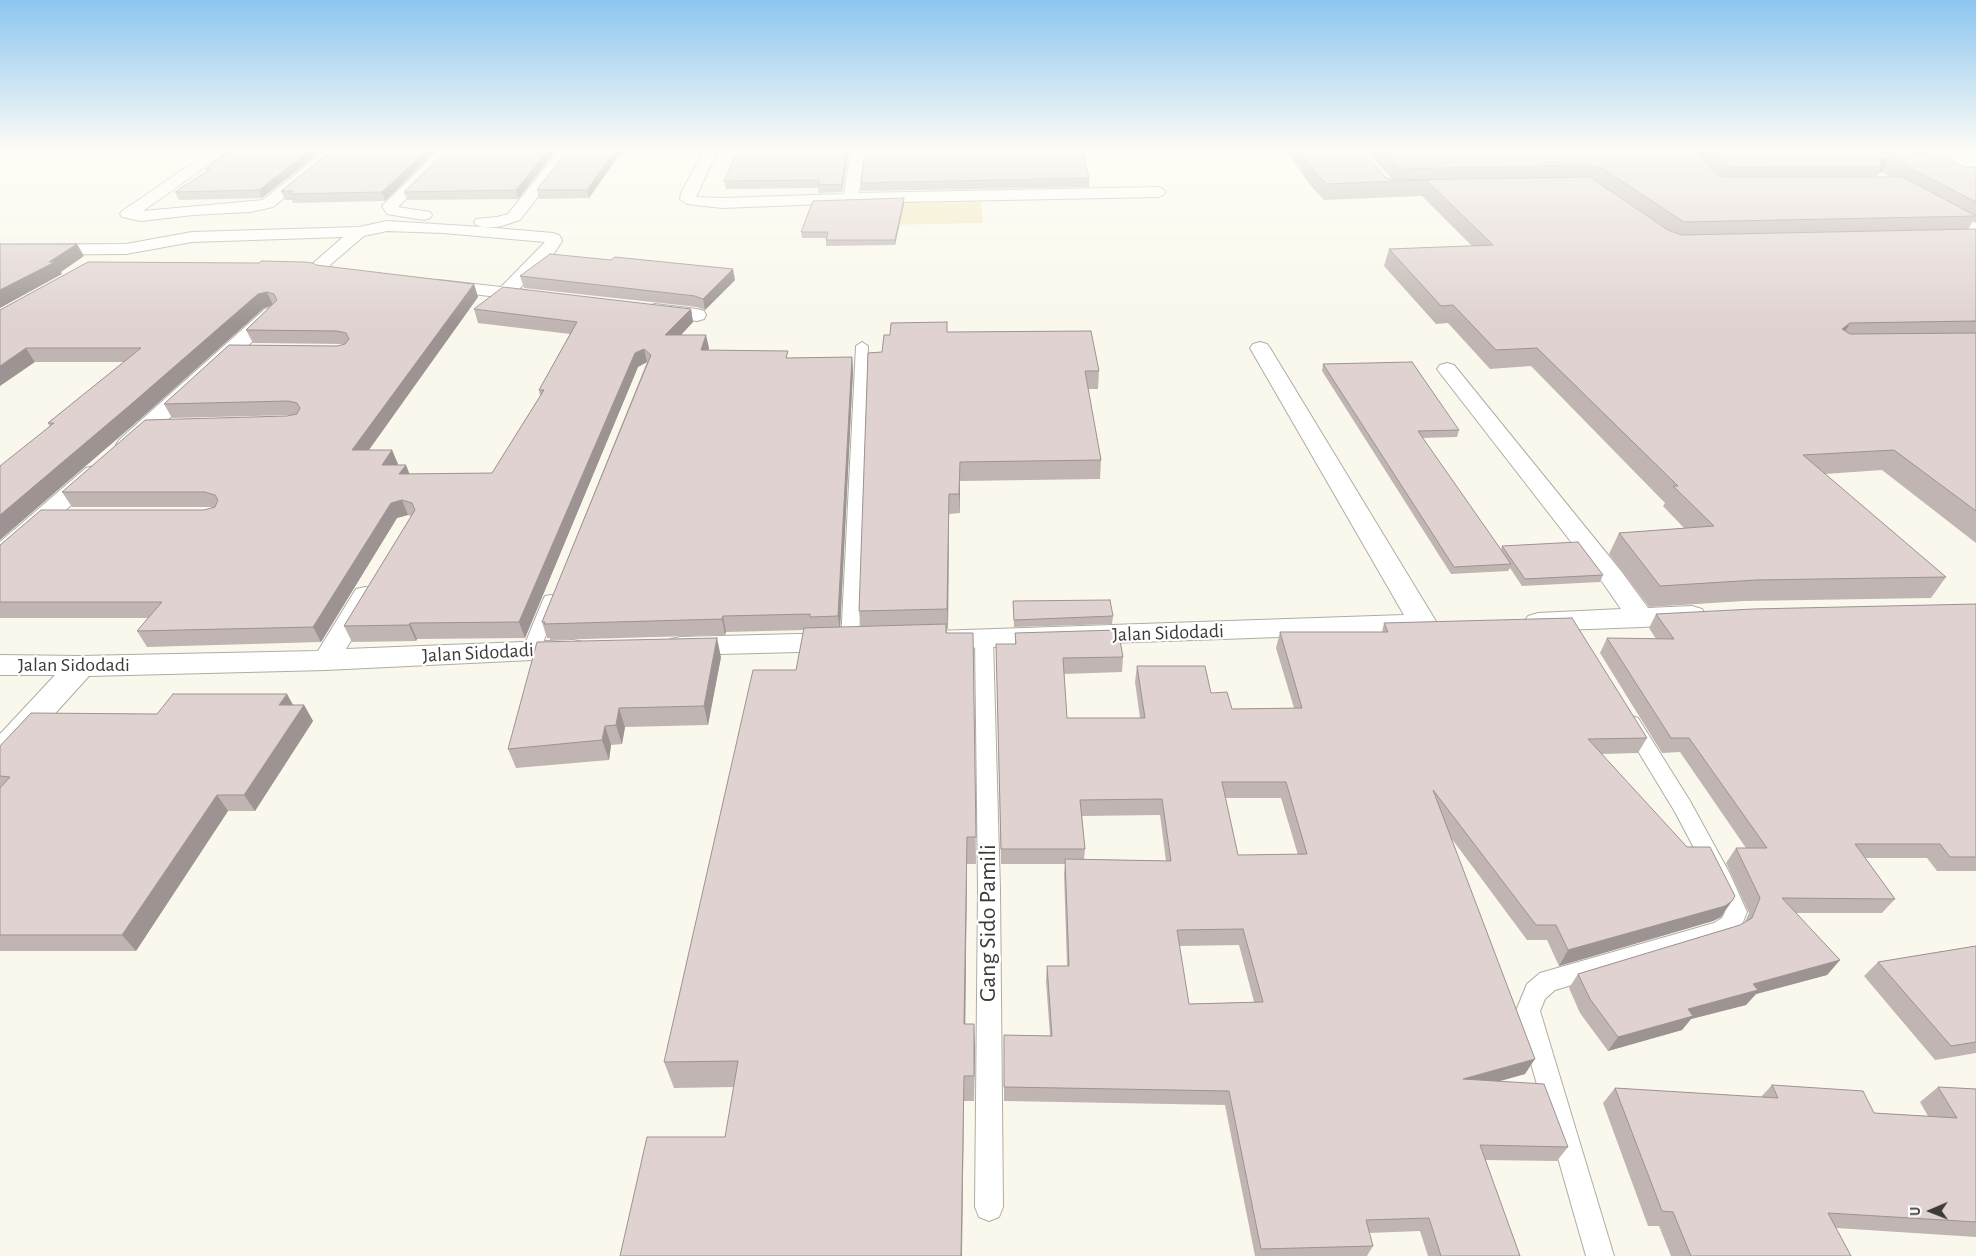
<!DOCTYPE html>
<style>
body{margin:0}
#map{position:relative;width:1976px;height:1256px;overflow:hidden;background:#faf8ec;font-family:"Alegreya Sans",sans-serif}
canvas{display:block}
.north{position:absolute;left:1906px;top:1186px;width:50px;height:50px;-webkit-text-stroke:4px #fff;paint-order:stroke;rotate:269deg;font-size:14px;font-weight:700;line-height:20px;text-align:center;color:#3c3b36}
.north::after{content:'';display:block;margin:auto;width:18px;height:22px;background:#3c3b36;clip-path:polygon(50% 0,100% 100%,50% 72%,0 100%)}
</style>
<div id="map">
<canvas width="1976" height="1256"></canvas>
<div class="north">U</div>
</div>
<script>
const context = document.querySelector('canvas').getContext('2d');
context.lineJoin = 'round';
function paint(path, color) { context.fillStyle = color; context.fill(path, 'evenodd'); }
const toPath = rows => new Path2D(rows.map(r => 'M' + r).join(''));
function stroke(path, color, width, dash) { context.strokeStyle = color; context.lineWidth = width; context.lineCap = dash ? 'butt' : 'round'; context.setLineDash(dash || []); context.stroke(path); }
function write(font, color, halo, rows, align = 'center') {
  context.font = font + ' "Alegreya Sans",sans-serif'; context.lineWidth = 4.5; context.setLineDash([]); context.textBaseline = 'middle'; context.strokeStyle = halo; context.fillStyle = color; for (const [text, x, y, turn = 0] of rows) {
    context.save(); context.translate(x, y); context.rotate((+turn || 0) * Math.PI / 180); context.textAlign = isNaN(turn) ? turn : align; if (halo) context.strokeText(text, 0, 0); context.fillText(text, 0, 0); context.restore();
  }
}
paint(toPath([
 [981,202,983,223,878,225,879,204]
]), '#efe5b5');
const lane = toPath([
 [862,342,868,346,859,642,856,646,850,648,844,646,841,642,856,346,862,342],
 [551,595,557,596,559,600,540,651,537,655,531,657,525,655,522,651,543,600,545,596,551,595],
 [984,633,990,635,993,639,1000,890,1003,1207,999,1217,989,1221,979,1217,975,1207,978,890,975,639,978,635,984,633],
 [1631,716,1638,718,1690,801,1730,874,1747,912,1739,932,1728,938,1555,990,1545,999,1540,1011,1614,1256,1586,1256,1516,1011,1527,984,1540,973,1714,923,1722,918,1725,912,1712,882,1675,812,1621,723,1624,718,1631,716]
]);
const street = toPath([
 [215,148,232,148,143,211,263,200,329,148,345,148,273,207,250,212,193,215,141,221,122,217,120,214,122,211,215,148],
 [442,148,457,148,398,207,430,212,432,215,430,218,424,220,387,214,382,206,385,203,442,148],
 [561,148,575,148,520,220,498,227,483,227,553,233,559,235,561,238,562,241,555,252,519,289,529,291,532,295,529,299,523,300,439,290,433,289,430,285,433,281,439,280,501,287,545,242,443,233,387,231,364,236,330,265,332,268,360,272,363,276,360,280,354,281,321,276,311,265,343,237,192,242,126,254,0,255,0,245,126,244,192,232,359,227,387,221,482,227,476,225,474,222,476,219,497,217,508,214,561,148],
 [705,148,719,148,696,197,722,198,844,194,851,148,907,148,908,150,901,154,864,155,859,193,1158,187,1163,189,1166,192,1163,195,1158,197,851,203,722,208,687,204,680,199,681,193,705,148],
 [1823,148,1840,148,1976,223,1976,235,1970,233,1823,148],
 [655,304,697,309,704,311,706,315,704,319,697,321,648,314,646,310,648,306,655,304],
 [272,307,279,309,281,313,279,317,135,450,127,452,119,450,116,445,119,440,265,309,272,307],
 [1260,342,1267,344,1270,348,1437,623,1433,629,1423,632,936,649,926,647,922,640,926,633,936,631,1404,615,1250,348,1253,344,1260,342],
 [1447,363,1454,365,1621,571,1648,608,1692,606,1702,609,1706,615,1702,621,1692,624,1641,627,1538,631,1528,628,1524,622,1528,616,1538,613,1621,609,1603,583,1440,373,1437,369,1440,365,1447,363],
 [94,466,102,468,106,473,102,478,9,560,0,563,0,542,86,468,94,466],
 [365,587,374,589,378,595,346,649,573,640,583,642,587,649,583,656,573,658,326,670,89,676,11,762,0,766,0,734,55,675,0,675,0,655,81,656,318,651,356,589,365,587],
 [838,633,848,635,852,642,848,649,838,651,681,655,671,653,667,646,671,639,681,637,838,633]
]);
stroke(lane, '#afada2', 2);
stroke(street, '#afada2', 2);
paint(lane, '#fff');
paint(street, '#fff');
paint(toPath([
 [234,148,326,148,262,198,179,200,175,192,207,171,206,169],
 [335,148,439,148,385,201,293,203,292,200,285,200,281,191],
 [449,148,558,148,518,199,407,200,404,192],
 [569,148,624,148,589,198,539,199,537,190],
 [739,148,849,148,842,192,818,193,818,188,726,189,724,181],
 [1284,148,1360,148,1386,178,1393,180,1363,148,1910,148,1909,151,1964,167,1976,167,1976,223,1973,221,1968,230,1976,229,1976,543,1882,470,1825,474,1946,577,1931,598,1744,601,1649,607,1609,554,1619,533,1684,528,1663,506,1665,503,1531,366,1490,369,1448,323,1436,324,1384,266,1389,249,1472,246,1422,196,1324,200,1311,186],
 [1882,172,1891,177,1876,177,1879,173],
 [1089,178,1089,187,861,191,861,183],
 [904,198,904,204,895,245,826,246,826,238,802,238,801,232],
 [316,265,474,284,478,297,369,450,392,450,398,465,409,474,492,473,540,396,539,390,570,334,478,323,474,309,691,309,693,322,681,335,709,348,708,350,788,358,852,357,853,371,840,627,861,627,859,611,882,352,890,335,947,322,947,332,1099,371,1098,389,1088,389,1101,460,1100,479,960,481,960,513,949,514,948,629,947,629,947,633,973,633,976,864,967,864,965,1024,974,1024,974,1101,964,1101,725,1137,734,1087,674,1088,664,1062,796,670,804,630,726,632,725,635,550,640,550,638,547,638,542,622,647,362,638,367,525,638,417,639,416,641,352,642,344,626,411,516,408,515,397,518,321,642,147,647,137,631,148,618,0,618,0,545,204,510,213,507,72,507,62,492,287,416,293,415,172,418,164,404,344,344,253,343,246,330,271,306,264,308,138,421,50,427,48,423,124,362,35,362,0,310],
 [520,276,735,280,705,310,697,307,524,288],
 [1323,364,1459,430,1457,437,1422,438,1501,550,1502,546,1603,575,1600,582,1522,586,1510,568,1508,571,1451,574,1322,371],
 [1013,601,1113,616,1112,624,1014,627],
 [1976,604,1976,871,1937,871,1927,858,1865,858,1895,899,1882,913,1796,913,1840,960,1827,975,1756,994,1746,1005,1691,1019,1682,1030,1608,1051,1580,1013,1569,988,1578,974,1740,925,1745,922,1749,913,1726,863,1736,848,1746,848,1680,752,1662,753,1600,653,1607,638,1656,639,1649,628,1656,614],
 [1384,623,1647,738,1638,753,1602,754,1721,917,1713,921,1559,966,1547,940,1527,940,1452,839,1525,1074,1499,1081,1568,1147,1557,1161,1485,1160,1520,1256,1428,1256,1420,1231,1369,1233,1373,1246,1367,1256,1255,1256,1225,1105,1004,1101,1004,1035,1050,1036,1046,981,1047,966,1067,966,1064,874,1065,864,1001,864,996,644,1015,644,1015,633,1123,657,1122,672,1064,674,1067,718,1140,718,1135,682,1137,666,1211,693,1232,709,1294,708,1276,648,1280,632,1382,632],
 [1225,798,1281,798,1298,855,1238,855],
 [1160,815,1166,861,1084,859,1085,849,1082,816],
 [1239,945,1254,1002,1189,1004,1179,946],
 [721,657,708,725,625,727,622,744,611,745,609,760,516,768,508,749],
 [294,705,304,705,313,721,255,811,228,811,136,951,0,951,0,746,157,714],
 [1976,946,1976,1053,1935,1060,1864,976,1878,962],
 [1772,1085,1874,1113,1928,1116,1920,1102,1938,1087,1976,1089,1976,1237,1836,1228,1851,1256,1671,1256,1659,1226,1648,1226,1603,1103,1615,1088,1761,1097]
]), '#c0b5b3');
paint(toPath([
 [313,148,326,148,262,198,259,190],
 [429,148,439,148,385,201,382,192],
 [550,148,558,148,518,199,516,190],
 [617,148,624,148,589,198,587,190],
 [847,148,849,148,842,192,842,184],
 [1890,157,1882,172,1879,173,1882,166,1879,166,1882,159],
 [904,198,904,204,895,245,895,240],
 [77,244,84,256,61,272,62,274,0,308,0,290,49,262],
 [733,269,735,280,705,310,703,299],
 [474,284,478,297,358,465,352,450],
 [267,292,273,305,264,308,138,421,0,540,0,515,258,294],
 [691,309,693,322,668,349,665,335],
 [1850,323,1840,341,1842,329],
 [706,335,709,348,704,364,701,350],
 [26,348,35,362,0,386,0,366],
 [644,349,647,362,638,367,525,638,519,622,635,353],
 [852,357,853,371,840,632,838,616],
 [392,450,398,464,388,480,382,465],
 [960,462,960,513,959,494],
 [406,465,412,480,399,474],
 [949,494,949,514,948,629,947,609],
 [402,500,408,515,397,518,321,642,313,627,391,503],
 [723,616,726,632,725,635,722,619],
 [410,623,417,639,416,641,409,625],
 [717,638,721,657,708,725,704,706],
 [287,694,296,710,279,705],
 [304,705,313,721,255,811,244,795],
 [619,708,625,727,622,744,616,725],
 [605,726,611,745,609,760,602,740],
 [217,795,228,811,136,951,122,935],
 [967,837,967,864,965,1049,964,1024],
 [1732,901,1721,917,1713,921,1559,966,1568,950],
 [1840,960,1827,975,1756,994,1746,1005,1691,1019,1682,1030,1608,1051,1618,1037,1753,984],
 [974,1024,975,1049,974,1101],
 [1535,1059,1525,1074,1454,1094,1463,1079],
 [964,1076,964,1101,962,1256,961,1256]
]), '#9c9392');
const building = toPath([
 [234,148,313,148,259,190,175,192,210,169,206,169,234,148],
 [335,148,429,148,382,192,290,194,293,191,281,191,335,148],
 [449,148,550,148,516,190,404,192,449,148],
 [569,148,617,148,587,190,537,190,569,148],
 [739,148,847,148,842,184,818,185,819,180,724,181,739,148],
 [903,148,1082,148,1089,178,861,183,865,149,903,148],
 [1298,148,1360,148,1386,178,1393,180,1590,177,1668,230,1681,235,1976,229,1976,321,1850,323,1842,329,1850,334,1976,333,1976,511,1894,450,1803,455,1946,577,1756,580,1660,586,1619,533,1714,526,1673,486,1678,486,1537,348,1496,350,1453,305,1441,306,1389,249,1493,245,1426,180,1327,184,1314,171,1298,148],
 [1380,148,1694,148,1717,175,1723,177,1903,177,1976,216,1684,222,1600,167,1581,165,1400,169,1380,148],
 [1713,148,1880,148,1942,155,1964,167,1976,167,1976,202,1890,157,1882,159,1880,163,1882,166,1731,167,1713,148],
 [904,198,895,240,826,240,828,232,801,232,813,201,904,198],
 [0,244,77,244,49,262,55,262,0,290,0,244],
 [550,254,611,260,615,257,733,269,703,299,695,296,520,276,550,254],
 [262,261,304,262,313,263,316,265,474,284,352,450,392,450,382,465,406,465,399,474,492,473,544,390,539,390,577,322,474,309,503,287,691,309,665,335,706,335,701,350,788,351,786,358,852,357,838,616,810,617,810,614,723,616,722,619,544,624,545,622,542,622,651,355,644,349,635,353,519,622,410,623,409,625,344,626,415,510,412,503,402,500,391,503,313,627,137,631,162,602,0,602,0,545,41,510,204,510,215,507,218,500,215,495,205,492,62,492,145,420,287,416,297,414,300,408,297,403,288,401,164,404,229,345,337,346,345,344,349,339,346,333,337,331,246,330,277,300,274,294,267,292,258,294,129,406,0,515,0,466,54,423,48,423,141,348,26,348,0,366,0,310,88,262,259,263,262,261],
 [947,322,947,332,1091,331,1099,371,1085,371,1101,460,960,462,959,494,949,494,947,609,859,611,868,353,882,352,884,335,890,335,891,323,947,322],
 [1412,362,1459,430,1418,431,1511,564,1454,567,1323,364,1412,362],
 [1578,542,1603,575,1525,579,1502,546,1578,542],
 [1110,600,1113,616,1014,620,1013,601,1110,600],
 [1976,604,1976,857,1950,857,1940,844,1855,844,1895,899,1782,898,1840,960,1753,984,1758,990,1688,1009,1693,1016,1618,1037,1590,999,1578,974,1740,925,1752,918,1760,898,1736,848,1767,848,1689,738,1671,738,1607,638,1674,639,1656,614,1753,609,1976,604],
 [1572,618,1647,738,1588,739,1687,847,1710,847,1735,896,1732,901,1725,906,1568,950,1556,925,1536,925,1433,790,1535,1059,1463,1079,1544,1084,1568,1147,1480,1145,1520,1256,1441,1256,1429,1218,1366,1220,1373,1246,1261,1249,1229,1091,1004,1087,1004,1035,1052,1036,1047,966,1069,966,1065,859,1171,861,1162,799,1080,800,1085,849,1001,849,996,644,1016,644,1015,633,1118,630,1123,657,1063,658,1067,718,1145,718,1137,666,1205,666,1211,693,1227,692,1232,709,1302,708,1280,632,1388,632,1384,623,1572,618],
 [1222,782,1286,782,1307,854,1238,855,1222,782],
 [1243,929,1263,1002,1189,1004,1177,930,1243,929],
 [946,624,946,633,973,633,976,837,967,837,964,1024,974,1024,974,1076,964,1076,961,1256,620,1256,647,1137,725,1137,738,1061,664,1062,753,670,796,670,804,628,946,624],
 [717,638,704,706,619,708,616,725,605,726,602,740,508,749,537,642,717,638],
 [173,694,287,694,279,705,304,705,244,795,217,795,122,935,0,935,0,788,10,777,0,776,0,746,31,713,157,714,173,694],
 [1976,946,1976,1042,1951,1046,1878,962,1976,946],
 [1772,1085,1863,1091,1874,1113,1957,1118,1938,1087,1976,1089,1976,1222,1828,1213,1851,1256,1691,1256,1673,1212,1662,1211,1615,1088,1778,1098,1772,1085]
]);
paint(building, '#dfd2d0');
stroke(building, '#9c9392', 1);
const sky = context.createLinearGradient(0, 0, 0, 324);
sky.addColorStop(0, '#8cc6f0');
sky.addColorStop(0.46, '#fdfcf6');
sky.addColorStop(1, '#fdfcf600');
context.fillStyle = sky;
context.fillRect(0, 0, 1976, 324);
write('20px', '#3c3b36', '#fff', [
 ["Jalan Sidodadi",1168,633,-2],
 ["Jalan Sidodadi",478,653,-3],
 ["Jalan Sidodadi",74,665]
]);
write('24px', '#3c3b36', '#fff', [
 ["Gang Sido Pamili",988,923,-90]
]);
</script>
